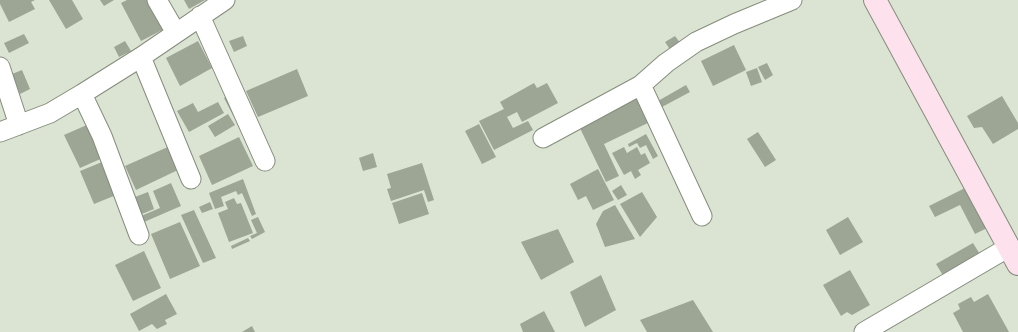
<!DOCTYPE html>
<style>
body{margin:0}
canvas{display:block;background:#dbe3d2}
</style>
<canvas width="1018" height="332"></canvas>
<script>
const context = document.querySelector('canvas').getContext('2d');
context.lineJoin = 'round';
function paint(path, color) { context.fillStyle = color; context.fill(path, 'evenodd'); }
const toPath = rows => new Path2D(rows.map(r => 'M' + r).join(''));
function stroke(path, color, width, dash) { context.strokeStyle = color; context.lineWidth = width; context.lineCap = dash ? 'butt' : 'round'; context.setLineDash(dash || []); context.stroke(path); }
paint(toPath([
 [0,0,35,0,31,2,35,9,9,22,0,4],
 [49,0,72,0,83,19,66,29],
 [100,0,114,0,104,6],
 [127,0,154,0,168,27,141,41,121,3],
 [184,0,205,0,189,9],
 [24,34,29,43,9,53,4,43],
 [243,36,247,46,234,52,229,41],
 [675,36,681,44,671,51,665,42],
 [125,41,131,51,119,57,114,47],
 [198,41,212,68,180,86,166,58],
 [734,45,746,70,713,86,701,61],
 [767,63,773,75,765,80,758,67],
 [757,68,762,82,751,86,746,72],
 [297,69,308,96,258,117,246,91],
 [22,70,30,89,20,94,12,74],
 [534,83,537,88,547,83,558,103,522,122,517,112,507,117,513,128,528,121,533,130,494,150,479,121,504,109,500,102],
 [686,85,690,92,662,107,658,101],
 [228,95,244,124,239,127,224,98],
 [639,95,652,121,604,144,619,176,606,182,578,124],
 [1002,96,1018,123,1018,129,993,144,982,127,974,128,967,116],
 [218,102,224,113,189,132,177,111,193,103,198,112],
 [228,114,235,125,215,137,208,126],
 [89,124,105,157,80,168,64,135],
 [479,124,496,157,482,164,465,131],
 [758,132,776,160,765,167,747,139],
 [646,134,658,156,653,159,646,145,640,148,637,143,629,147,628,144],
 [239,137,253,166,212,185,199,156],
 [170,146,180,169,136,190,125,166],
 [624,147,627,153,637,147,641,155,645,153,650,163,638,170,641,175,635,179,631,171,624,175,612,153],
 [373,153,377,167,363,171,359,158],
 [107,160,121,193,94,204,80,171],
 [422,163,434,200,428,202,424,190,391,201,387,189,391,188,387,174],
 [598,169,614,200,593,210,586,196,578,200,570,184],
 [243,179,256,214,252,216,242,193,238,195,236,191,221,197,224,206,215,209,209,193],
 [171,183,181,206,144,222,141,216,160,208,153,191],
 [621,185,627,195,618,200,612,191],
 [969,186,989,227,975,234,960,205,935,217,929,206],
 [148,192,154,209,142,214,135,197],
 [642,192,657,217,640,237,620,204],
 [422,193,429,214,399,224,392,203],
 [234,198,237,204,241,203,253,233,229,242,218,213,228,209,225,202],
 [210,202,213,209,202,213,199,207],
 [615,205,635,239,605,247,596,224,603,211],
 [194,210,216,258,203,263,181,215],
 [258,217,265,232,252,239,250,236,257,233,251,220],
 [848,217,863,242,840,255,826,230],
 [180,222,200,266,170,279,151,234],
 [558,229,574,262,541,280,521,242],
 [248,238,250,241,232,249,231,246],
 [973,243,981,256,944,277,936,264],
 [144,251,161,288,133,301,115,265],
 [850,270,870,305,852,315,847,312,841,316,823,285],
 [601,275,616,310,585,327,570,292],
 [166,294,177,314,165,320,167,324,157,329,152,324,139,331,130,314],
 [988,294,1009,332,963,332,953,313,960,309,958,304,971,297,974,302],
 [693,300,713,332,647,332,640,320],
 [544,311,555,332,523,332,520,324],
 [252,326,255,332,242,332]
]), '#9da595');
const street = toPath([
 [157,0,176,33],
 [200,16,265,161],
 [141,57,191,179],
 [0,67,19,125],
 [641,85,702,216],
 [82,94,102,136,139,235],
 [0,132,50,113,82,94,141,57,225,0],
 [543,138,641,85,666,63,696,42,734,24,792,0],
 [864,332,1009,247]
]);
const secondary = toPath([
 [875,0,1018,264]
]);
stroke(street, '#858d7d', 21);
stroke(secondary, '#858d7d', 24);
stroke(street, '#fff', 19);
stroke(secondary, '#fde2ed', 22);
</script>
